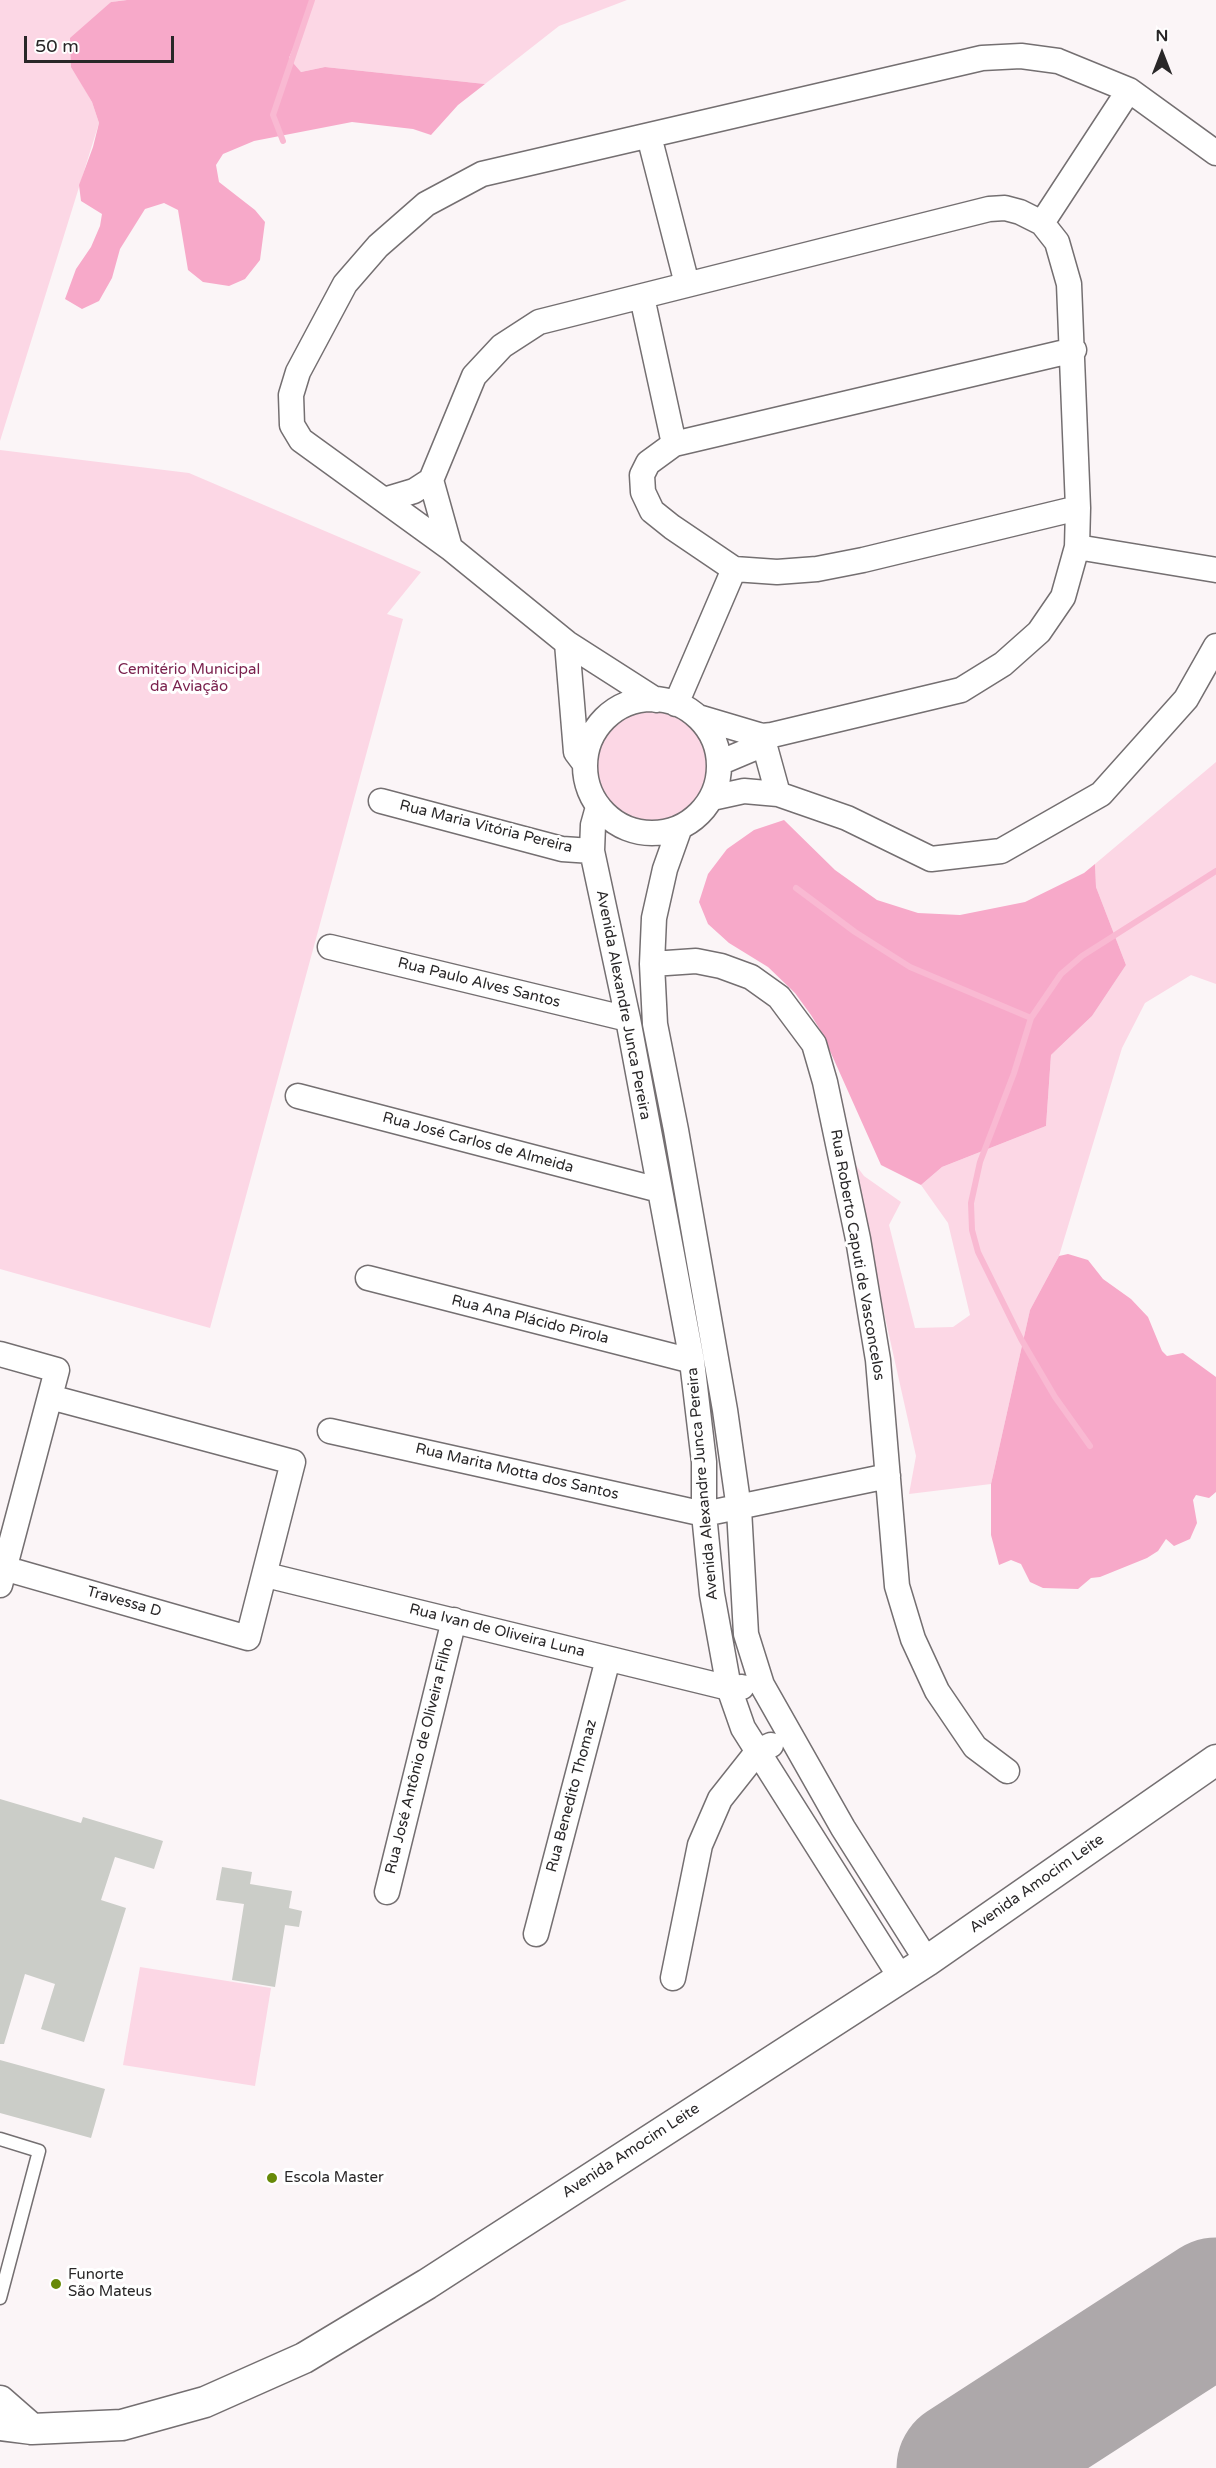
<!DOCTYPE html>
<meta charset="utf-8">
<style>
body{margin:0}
#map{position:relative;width:1216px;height:2468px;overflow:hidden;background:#fbf5f7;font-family:"Varela Round",sans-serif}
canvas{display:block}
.north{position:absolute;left:1132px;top:24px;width:60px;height:60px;-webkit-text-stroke:4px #fff;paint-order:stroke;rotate:0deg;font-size:16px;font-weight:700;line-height:24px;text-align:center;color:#292728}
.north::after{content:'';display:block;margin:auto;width:21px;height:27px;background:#292728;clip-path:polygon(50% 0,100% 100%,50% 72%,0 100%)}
.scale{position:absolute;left:24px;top:36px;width:150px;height:27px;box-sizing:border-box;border:3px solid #292728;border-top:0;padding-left:8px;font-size:18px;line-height:21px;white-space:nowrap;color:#292728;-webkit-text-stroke:4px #fff;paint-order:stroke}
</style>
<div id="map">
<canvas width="1216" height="2468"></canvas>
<div class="north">N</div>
<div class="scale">50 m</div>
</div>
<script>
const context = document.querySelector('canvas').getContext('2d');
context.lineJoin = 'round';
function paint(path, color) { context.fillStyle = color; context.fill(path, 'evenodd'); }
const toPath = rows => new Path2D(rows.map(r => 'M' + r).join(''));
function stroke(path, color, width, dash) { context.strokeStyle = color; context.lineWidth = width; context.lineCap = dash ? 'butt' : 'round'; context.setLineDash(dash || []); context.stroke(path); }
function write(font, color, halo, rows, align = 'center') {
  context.font = font + ' "Varela Round",sans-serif'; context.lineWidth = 6; context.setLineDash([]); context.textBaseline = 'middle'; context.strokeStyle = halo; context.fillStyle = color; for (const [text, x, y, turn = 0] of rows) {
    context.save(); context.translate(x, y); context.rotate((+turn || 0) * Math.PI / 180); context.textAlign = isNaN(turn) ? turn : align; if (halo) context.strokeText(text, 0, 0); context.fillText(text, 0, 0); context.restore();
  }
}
paint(toPath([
 [0,0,127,0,111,2,72,67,92,102,99,123,0,441],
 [314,0,627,0,559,26,485,84,325,67,301,72,289,58],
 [0,450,189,473,421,572,387,614,403,619,210,1328,0,1269],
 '596 766a56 56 0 1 1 112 0a56 56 0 1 1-112 0Z',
 [1216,762,1216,984,1191,975,1145,1003,1122,1048,1059,1256,1030,1310,991,1484,909,1494,916,1456,849,1156,864,1176,901,1202,889,1225,915,1328,953,1327,970,1315,948,1223,921,1185,942,1167,1046,1126,1051,1055,1092,1016,1126,965,1096,887,1095,864],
 [140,1967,271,1988,255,2086,123,2065]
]), '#fcd7e5');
paint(toPath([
 [127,0,314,0,289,58,301,72,325,67,485,84,458,105,431,135,413,129,352,122,254,141,223,154,216,165,219,182,255,210,265,222,260,260,245,279,229,286,203,282,188,270,178,210,164,203,145,209,120,249,112,278,99,301,82,309,65,299,76,269,91,247,100,226,102,214,81,201,79,185,93,147,99,123,92,102,71,67,70,38,111,2],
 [784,820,835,870,877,900,918,913,960,915,1025,902,1084,873,1095,864,1096,887,1126,965,1092,1016,1051,1055,1046,1126,942,1167,921,1185,881,1165,822,1033,811,1015,795,993,768,967,729,943,708,924,699,902,708,874,727,849,754,830],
 [1068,1254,1088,1260,1103,1279,1131,1299,1148,1317,1162,1351,1167,1356,1183,1353,1216,1377,1216,1492,1209,1498,1196,1495,1193,1500,1197,1523,1190,1539,1174,1546,1166,1539,1158,1551,1147,1558,1100,1577,1091,1578,1078,1589,1043,1588,1030,1582,1021,1564,1011,1560,999,1565,991,1535,991,1484,1030,1310,1059,1256]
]), '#f7a9c9');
stroke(toPath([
 [283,141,273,115,312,0],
 [796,888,855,932,910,967,1031,1018],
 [1090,1446,1055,1397,1021,1339,978,1252,972,1230,971,1203,980,1162,1014,1073,1031,1018,1061,974,1082,956,1216,871]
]), '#f9b9d2', 6);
stroke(toPath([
 [964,2468,1216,2305]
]), '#ada8aa', 135);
paint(toPath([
 [0,1799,81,1823,83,1817,163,1841,154,1869,115,1857,101,1900,126,1908,84,2042,41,2029,55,1984,25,1974,4,2044,0,2044],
 [222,1867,252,1872,250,1884,292,1891,289,1908,302,1911,299,1927,285,1925,275,1987,232,1980,244,1904,216,1900],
 [0,2060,105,2089,91,2138,0,2113]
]), '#cbcdc8');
const service = toPath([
 [0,2139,39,2151,0,2298]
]);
const minor = toPath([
 [649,136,687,284],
 [1042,223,1129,90],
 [642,297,674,444],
 [1074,350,674,444,648,463,642,475,643,492,652,511,672,527,734,569,777,572,817,569,863,560,1078,508],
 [431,480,450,548],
 [384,500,414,491,431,480,474,376,502,346,539,322,989,209,1005,208,1020,212,1042,223,1057,242,1069,284,1078,508,1077,547,1063,597,1039,632,1003,664,961,690,772,735,762,736,698,717],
 [1077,547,1216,570],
 [567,643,576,752,585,764],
 '585 766a67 67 0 1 1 134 0a67 67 0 1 1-134 0Z',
 [656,700,567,643,450,548,301,440,292,425,291,395,298,372,345,284,378,246,426,204,482,174,982,58,1021,56,1058,61,1129,90,1216,153],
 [676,704,734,569],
 [762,736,778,794],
 [719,763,764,744],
 [712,798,744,791,778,794,847,818,931,859,1001,851,1101,794,1186,699,1216,646],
 [381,801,562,849,592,851],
 [598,807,593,825,592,851,628,1019,692,1361,704,1462,704,1514,712,1594,729,1688,743,1728,901,1978],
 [680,827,665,869,654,918,652,964,655,1024,676,1130,725,1410,739,1509,746,1634,762,1685,843,1828,927,1961],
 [330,947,628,1019],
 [652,964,696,961,721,966,751,977,779,997,814,1044,825,1082,858,1239,878,1360,897,1586,913,1639,937,1691,975,1747,1007,1771],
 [298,1096,659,1190],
 [368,1278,692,1361],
 [0,1354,57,1370,0,1585],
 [330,1431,704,1514,888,1476],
 [0,1567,248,1638,293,1462,50,1397],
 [266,1575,729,1688,742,1687],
 [387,1892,454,1620],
 [536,1934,608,1659],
 [673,1978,700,1845,720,1799,758,1751,771,1745]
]);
const tertiary = toPath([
 [0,2401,32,2429],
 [0,2425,32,2429,122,2425,205,2402,304,2358,427,2284,927,1961,1216,1760]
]);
stroke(service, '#746f71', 15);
stroke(minor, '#746f71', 27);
stroke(tertiary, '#746f71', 33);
stroke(service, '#fff', 12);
stroke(minor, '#fff', 24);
stroke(tertiary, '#fff', 30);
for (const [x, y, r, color] of [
 [272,2178,6,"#678908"],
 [56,2284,6,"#678908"]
]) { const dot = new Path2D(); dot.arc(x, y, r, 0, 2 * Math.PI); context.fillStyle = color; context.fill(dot); stroke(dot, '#fff', 2); }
write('15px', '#7b234f', '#fff', [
 ["Cemitério Municipal",189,670],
 ["da Aviação",189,687]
]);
write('15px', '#292728', '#fff', [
 ["Rua Maria Vitória Pereira",486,827,14],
 ["Rua Paulo Alves Santos",479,983,14],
 ["Avenida Alexandre Junca Pereira",623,1005,79],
 ["Rua José Carlos de Almeida",478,1143,15],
 ["Rua Roberto Caputi de Vasconcelos",857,1255,80],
 ["Rua Ana Plácido Pirola",530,1320,14],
 ["Rua Marita Motta dos Santos",517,1472,13],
 ["Avenida Alexandre Junca Pereira",703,1484,-95],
 ["Travessa D",124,1602,16],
 ["Rua Ivan de Oliveira Luna",497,1631,14],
 ["Rua José Antônio de Oliveira Filho",420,1756,-76],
 ["Rua Benedito Thomaz",572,1796,-75],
 ["Avenida Amocim Leite",1037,1884,-35],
 ["Avenida Amocim Leite",631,2151,-33]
]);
write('15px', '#292728', '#fff', [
 ["Escola Master",284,2178],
 ["Funorte",68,2275],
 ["São Mateus",68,2292]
], 'left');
</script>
